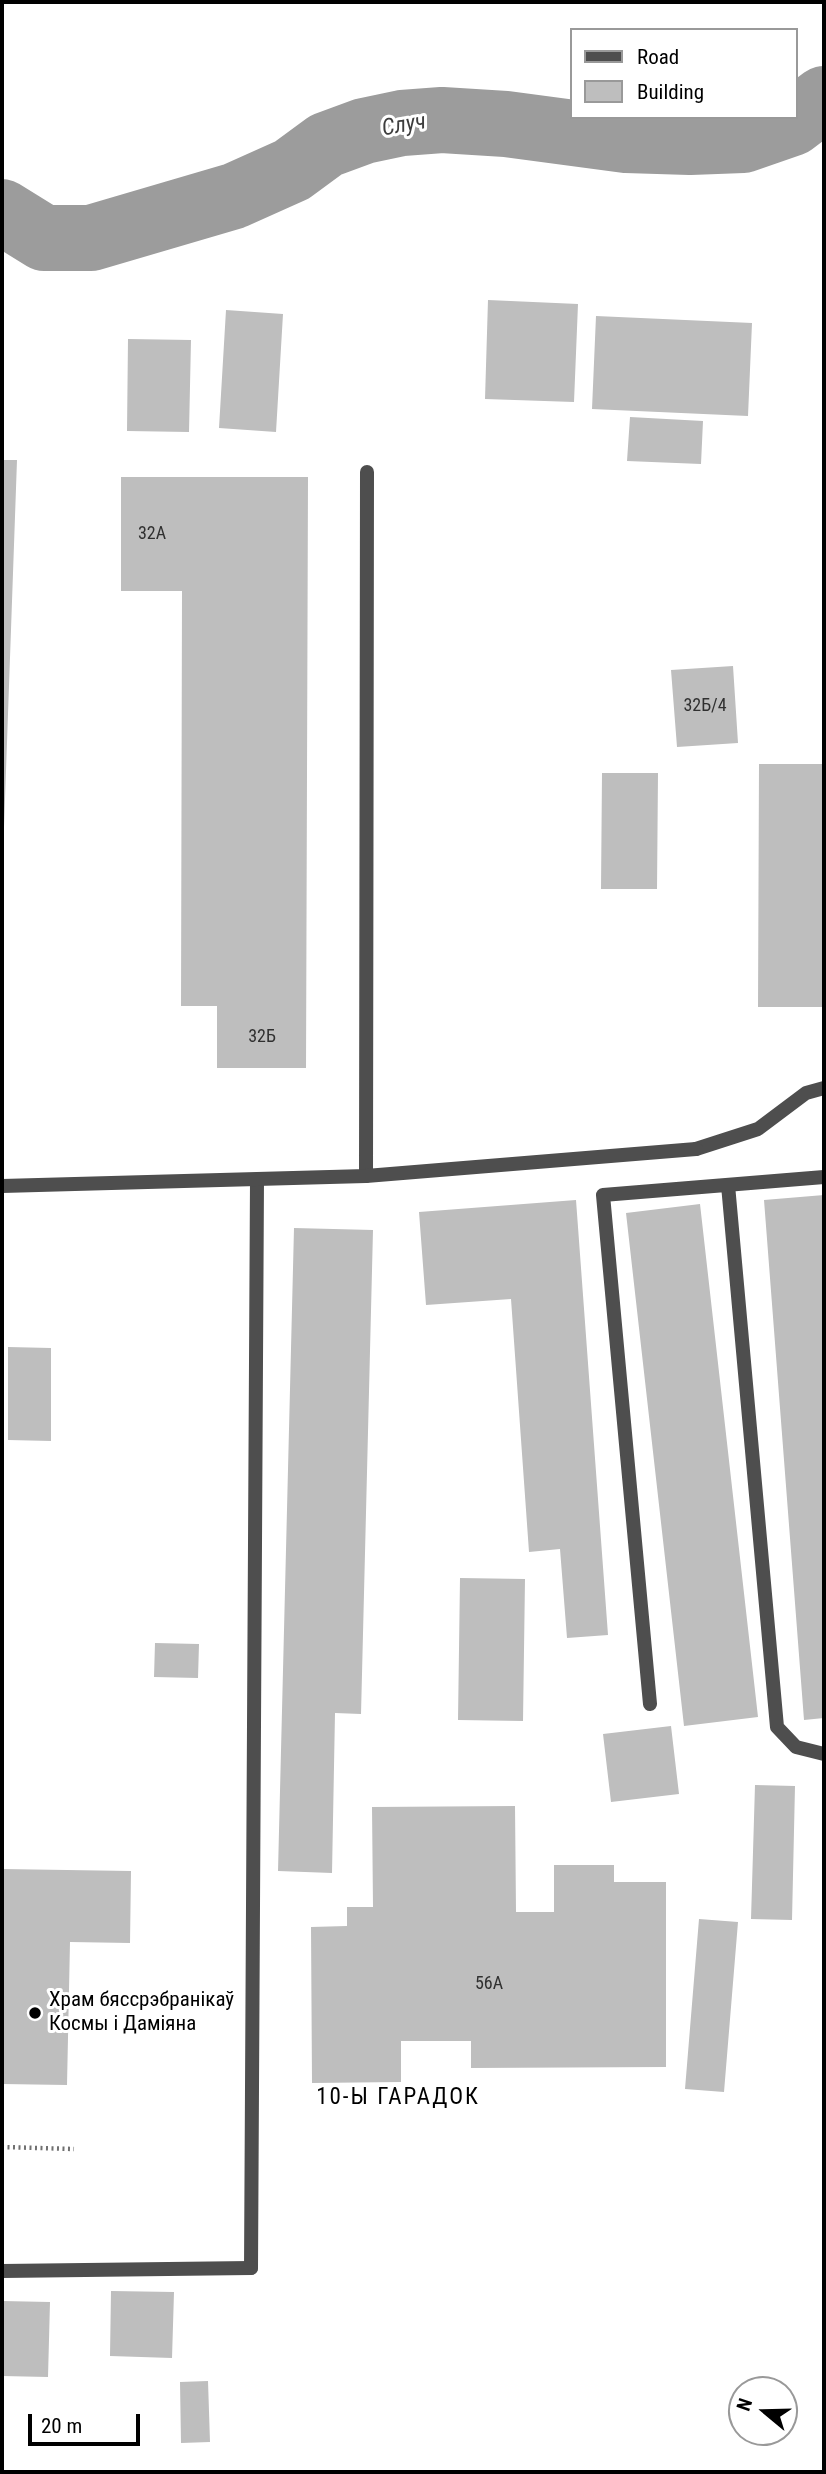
<!DOCTYPE html>
<meta charset="utf-8">
<style>
body{margin:0}
#map{position:relative;width:826px;height:2474px;overflow:hidden;background:#fff;font-family:"Roboto Condensed",sans-serif}
canvas{display:block}
.frame{position:absolute;inset:0;border:4px solid #000;pointer-events:none}
.legend{position:absolute;left:570px;top:28px;width:228px;height:91px;box-sizing:border-box;background:#fff;border:2px solid #999;margin:0;padding:9px 12px;list-style:none;font-size:21px;color:#000}
.legend li{display:flex;align-items:center;gap:14px;height:35px}
.legend b{width:35px;border:2px solid #999}
.north{position:absolute;left:728px;top:2376px;width:70px;height:70px;box-sizing:border-box;background:#fff;border:2px solid #999;border-radius:50%;rotate:289deg;font-size:19px;font-weight:700;line-height:28px;text-align:center;color:#000}
.north::after{content:'';display:block;margin:auto;width:24px;height:32px;background:#000;clip-path:polygon(50% 0,100% 100%,50% 72%,0 100%)}
.scale{position:absolute;left:28px;top:2414px;width:112px;height:32px;box-sizing:border-box;border:4px solid #000;border-top:0;padding-left:9px;font-size:21px;line-height:24px;white-space:nowrap;color:#000;-webkit-text-stroke:5px #fff;paint-order:stroke}
</style>
<div id="map">
<canvas width="826" height="2474"></canvas>
<div class="frame"></div>
<ul class="legend">
<li><b style="height:9px;background:#4e4e4e"></b>Road</li>
<li><b style="height:19px;background:#bebebe"></b>Building</li>
</ul>
<div class="north">N</div>
<div class="scale">20 m</div>
</div>
<script>
const context = document.querySelector('canvas').getContext('2d');
context.lineJoin = 'round';
const toPath = rows => new Path2D(rows.map(r => 'M' + r).join(''));
function stroke(path, color, width, dash) { context.strokeStyle = color; context.lineWidth = width; context.lineCap = dash ? 'butt' : 'round'; context.setLineDash(dash || []); context.stroke(path); }
function paint(path, color) { context.fillStyle = color; context.fill(path, 'evenodd'); }
function write(font, color, halo, rows, align = 'center') {
  context.font = font + ' "Roboto Condensed",sans-serif'; context.lineWidth = 6; context.setLineDash([]); context.textBaseline = 'middle'; context.strokeStyle = halo; context.fillStyle = color; for (const [text, x, y, turn = 0] of rows) {
    context.save(); context.translate(x, y); context.rotate((+turn || 0) * Math.PI / 180); context.textAlign = isNaN(turn) ? turn : align; if (halo) context.strokeText(text, 0, 0); context.fillText(text, 0, 0); context.restore();
  }
}
stroke(toPath([
 [2,212,44,238,91,238,234,196,292,170,326,145,364,131,402,123,442,120,506,124,626,140,690,142,743,140,792,123,824,99]
]), '#9c9c9c', 66);
paint(toPath([
 [488,300,578,304,574,402,485,399],
 [226,310,283,314,276,432,219,428],
 [596,316,752,323,748,416,592,409],
 [128,339,191,340,189,432,127,431],
 [630,417,703,421,701,464,627,461],
 [2,460,17,460,4,827,2,827],
 [121,477,308,477,306,1068,217,1068,217,1006,181,1006,182,591,121,591],
 [733,666,738,743,677,747,671,670],
 [759,764,824,764,824,1007,758,1007],
 [602,773,658,773,657,889,601,889],
 [824,1195,824,1718,804,1720,764,1200],
 [576,1200,608,1635,567,1638,560,1549,529,1552,511,1299,426,1305,419,1212],
 [700,1204,758,1717,684,1726,626,1213],
 [294,1228,373,1230,361,1714,335,1713,332,1873,278,1871],
 [8,1347,51,1348,51,1441,8,1440],
 [460,1578,525,1579,523,1721,458,1720],
 [155,1643,199,1644,198,1678,154,1677],
 [671,1726,679,1794,611,1802,603,1734],
 [755,1785,795,1786,792,1920,751,1919],
 [515,1806,516,1912,554,1912,554,1865,614,1865,614,1882,666,1882,666,2067,471,2068,471,2041,401,2041,401,2082,312,2083,311,1927,347,1926,347,1907,373,1907,372,1807],
 [2,1869,131,1871,130,1943,70,1942,67,2085,2,2084],
 [699,1919,738,1922,724,2092,685,2089],
 [111,2291,174,2292,172,2358,110,2356],
 [2,2301,50,2302,48,2377,2,2376],
 [208,2381,210,2442,181,2443,180,2382]
]), '#bebebe');
stroke(toPath([
 [2,2147,74,2149]
]), '#707070', 4.5, [2, 3.5]);
stroke(toPath([
 [696,1149,758,1129,806,1093,824,1088],
 [366,1176,367,472],
 [728,1185,777,1727,796,1747,824,1754],
 [650,1704,603,1195,824,1177],
 [251,2268,257,1180]
]), '#4e4e4e', 14);
stroke(toPath([
 [2,1186,366,1176,696,1149],
 [2,2271,251,2268]
]), '#4e4e4e', 14);
for (const [x, y, r, color] of [
 [35,2013,7,"#000"]
]) { const dot = new Path2D(); dot.arc(x, y, r, 0, 2 * Math.PI); context.fillStyle = color; context.fill(dot); stroke(dot, '#fff', 2.5); }
write('18px', '#303030', null, [
 ["32А",152,534],
 ["32Б/4",705,706],
 ["32Б",262,1037],
 ["56А",489,1984]
]);
write('21px', '#000', '#fff', [
 ["Храм бяссрэбранікаў",49,2001],
 ["Космы і Даміяна",49,2025]
], 'left');
write('italic 23px', '#3d3d3d', '#fff', [
 ["Случ",404,126,-10]
]);
context.letterSpacing = '2px';
write('23px', '#000', '#fff', [
 ["10-Ы ГАРАДОК",398,2098]
]);
context.letterSpacing = '0px';
</script>
